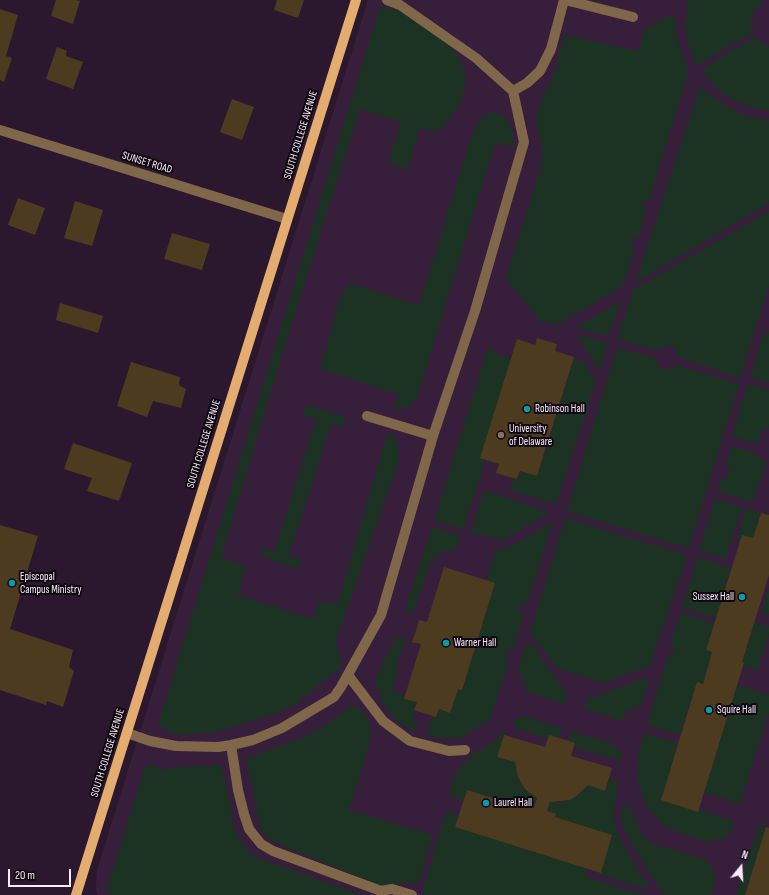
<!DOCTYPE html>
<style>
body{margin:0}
#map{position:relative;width:769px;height:895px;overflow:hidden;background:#2b182e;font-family:"Sofia Sans Condensed",sans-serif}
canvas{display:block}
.north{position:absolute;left:721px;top:847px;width:40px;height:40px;-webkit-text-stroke:3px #0f0710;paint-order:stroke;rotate:18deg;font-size:11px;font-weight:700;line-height:16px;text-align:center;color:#faecfb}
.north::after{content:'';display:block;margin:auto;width:14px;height:18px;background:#faecfb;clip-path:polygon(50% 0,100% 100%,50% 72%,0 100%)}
.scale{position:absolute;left:8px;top:869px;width:63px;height:18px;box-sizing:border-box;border:2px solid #faecfb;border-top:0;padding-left:5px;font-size:12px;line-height:14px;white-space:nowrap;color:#faecfb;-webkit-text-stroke:3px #0f0710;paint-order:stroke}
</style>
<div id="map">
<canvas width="769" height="895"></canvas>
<div class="north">N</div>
<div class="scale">20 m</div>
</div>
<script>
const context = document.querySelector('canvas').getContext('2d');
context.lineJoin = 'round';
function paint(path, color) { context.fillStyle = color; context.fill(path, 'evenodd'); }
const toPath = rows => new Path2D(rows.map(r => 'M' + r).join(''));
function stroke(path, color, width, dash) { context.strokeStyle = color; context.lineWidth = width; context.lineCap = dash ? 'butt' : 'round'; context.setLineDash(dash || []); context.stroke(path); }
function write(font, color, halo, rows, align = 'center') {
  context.font = font + ' "Sofia Sans Condensed",sans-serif'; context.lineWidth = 4; context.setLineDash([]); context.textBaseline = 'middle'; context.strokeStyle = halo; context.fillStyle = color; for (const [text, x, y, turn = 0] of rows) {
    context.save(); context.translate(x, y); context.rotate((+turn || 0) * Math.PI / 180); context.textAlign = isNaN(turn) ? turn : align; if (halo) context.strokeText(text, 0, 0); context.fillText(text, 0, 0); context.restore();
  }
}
paint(toPath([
 [368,0,769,0,769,895,97,895,96,888,97,870]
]), '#371f3b');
paint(toPath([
 [688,0,760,0,762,3,756,9,752,16,751,24,753,33,724,48,699,65,696,64,693,57,687,39,685,24],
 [380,7,396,9,447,43,458,55,466,74,464,90,461,101,451,117,442,128,434,132,420,128,408,167,403,168,390,163,389,158,401,122,360,109,282,355,221,558,246,566,238,595,313,619,319,601,337,605,388,432,395,437,400,456,347,610,335,641,341,658,342,666,296,704,270,715,215,732,178,735,169,732,158,724],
 [669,16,673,16,676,20,676,32,682,56,689,70,649,201,644,200,642,206,647,208,638,238,633,237,630,245,635,247,623,286,556,325,541,321,506,279,541,166,542,146,536,122,539,106,556,69,563,38,566,35,638,51,645,28,648,28],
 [755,37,769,47,769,111,750,107,732,100,720,92,703,73,704,69,720,57],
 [700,86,717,100,732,109,747,116,769,120,769,203,635,283],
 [489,112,501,114,508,121,513,133,514,147,495,142,417,399,408,406,394,410,399,395,320,369,339,301,345,289,351,284,419,305,472,135,480,120],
 [769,211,769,286,740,378,678,357,676,350,669,346,662,347,657,351,617,339,633,290],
 [621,301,611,330,608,329,606,333,610,335,609,337,576,327],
 [764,332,768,333,769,332,769,383,750,378],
 [576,334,608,343,599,371],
 [488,347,495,349,494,353,511,359,480,458,485,460,463,530,434,520],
 [617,347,655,358,658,365,664,369,670,369,676,365,739,384,689,548,567,512],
 [574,359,585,362,596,381,556,504,510,491,514,478,517,479,520,471,537,476],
 [748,384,769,390,769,429,763,428,758,444,732,436],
 [308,406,339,415,346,421,342,427,331,424,289,556,303,561,298,567,289,566,264,557,260,549,261,548,274,552,316,419,304,415,303,413,305,408],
 [732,446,758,454,757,458,766,461,753,502,717,491,722,478,726,479,730,465,726,464],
 [484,490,550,512,502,541,471,532],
 [715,499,742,507,725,559,699,550],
 [746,508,761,513,753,538,742,535,740,541,737,539],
 [565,518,687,555,650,666,603,683,558,669,530,633],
 [553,521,527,604,521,602,518,611,524,613,513,650,508,649,504,659,509,661,489,722,487,721,461,738,438,738,430,736,427,733,432,715,436,717,439,709,450,713,458,689,462,690,495,583,487,580,496,548,505,550],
 [432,527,460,536,455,551,446,550,440,553,434,558,432,564,430,563,413,614,405,611],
 [698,557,731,568,716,618,682,607],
 [769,588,769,614,761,612],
 [681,612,714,623,706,650,712,652,703,684,697,682,680,735,647,725,668,655,672,656,675,647,670,645],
 [754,622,769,627,769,635,757,671,743,666,744,662,742,662],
 [396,637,406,640,396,666,399,667,392,691,405,696,404,699,417,702,414,710,415,732,409,729,397,721,388,710,382,702,375,680],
 [526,644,532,644,566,692,567,696,565,704,525,691,526,686,518,670],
 [643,678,649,681,642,705,626,711,622,721,584,708,586,700],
 [737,685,769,695,769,711,740,804,704,792],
 [354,705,364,713,368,720,371,731,371,737,349,810,433,835,419,882,415,884,407,882,386,888,271,841,261,830,246,758,307,736,332,721,348,708],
 [517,717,526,717,561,728,558,738,549,735,548,739,513,727],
 [502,730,505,731,504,735,498,757,515,762,518,777,522,784,526,790,537,798,534,808,526,805,525,808,467,791,463,801,449,795,455,774,462,765,468,761,467,758,497,740],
 [571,731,610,743,616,747,622,753,620,761,574,747,575,743,567,741],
 [644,733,678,743,661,800,698,811,699,809,734,821,731,831,724,838,714,841,706,842,680,833,663,826,648,809,638,784,637,769,639,750],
 [153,765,159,769,166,770,178,767,221,765,228,793,234,828,247,851,261,859,361,895,109,895,107,888,145,767],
 [609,778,618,781,614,815,615,826,618,836,649,888,631,885,601,875,601,873,555,817,547,811,550,802,570,800,575,797,588,785,605,791],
 [627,802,641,832,651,843,701,858,708,862,713,869,716,878,711,895,661,895,662,893,633,847,621,822,621,812,623,807],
 [448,811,459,815,455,827,586,868,587,878,646,895,426,895,422,893,438,837,446,812],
 [759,825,766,827,745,895,736,895]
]), '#1c3223');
paint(toPath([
 [56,0,76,0,80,1,73,24,51,16],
 [277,0,304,0,298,18,274,10],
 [0,9,18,15,6,56,12,58,4,82,0,80],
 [57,47,67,51,66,56,83,62,73,89,46,79],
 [232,99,254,107,242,140,220,132],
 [18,198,45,208,35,235,8,225],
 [75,201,103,210,92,246,64,238],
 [172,233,210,244,202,270,164,259],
 [60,303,103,316,98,333,56,320],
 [537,338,557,344,555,351,574,357,537,476,520,471,517,479,496,473,499,464,480,458,517,339,535,345],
 [131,362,180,377,179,385,186,389,181,408,153,401,147,417,117,406],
 [73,443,132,463,119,501,87,491,92,478,64,469],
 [761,513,769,515,769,575,742,662,744,662,743,666,698,812,661,800,697,682,703,684,712,652,706,650,742,535,753,538],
 [0,525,38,536,10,629,73,650,69,667,74,671,63,707,47,701,46,705,0,690],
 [444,567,495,583,462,690,458,689,450,713,439,709,436,717,414,710,417,702,404,699,421,644,412,642,416,631,419,620,427,622],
 [504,735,545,747,549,735,575,743,571,756,612,768,605,791,588,785,575,797,570,800,550,802,547,811,556,814,555,817,612,835,601,873,455,827,467,790,525,808,526,805,534,808,537,798,526,790,522,784,518,777,515,762,497,757],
 [766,827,769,828,769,895,745,895]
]), '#4d3b20');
stroke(toPath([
 [565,0,633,17],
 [513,91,527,83,540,71,551,49,564,0],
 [367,416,433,436],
 [348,675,383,721,410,741,449,751,465,750],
 [127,733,150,741,176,746,218,747,231,745,253,740,282,728,334,697,341,687,381,615,433,436,475,311,524,142,513,91,476,58,400,5,387,0],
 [231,745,238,790,244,814,249,829,261,844,273,851,381,891,392,889,412,895]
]), '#81674a', 10);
stroke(toPath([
 [0,130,287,219]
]), '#81674a', 10);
stroke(toPath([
 [76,895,356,0]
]), '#e4ad6f', 10);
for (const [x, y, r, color] of [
 [527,409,4,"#0f9aa8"],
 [501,435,4,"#8d6e63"],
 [12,583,4,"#0f9aa8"],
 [742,597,4,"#0f9aa8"],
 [446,643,4,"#0f9aa8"],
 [709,710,4,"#0f9aa8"],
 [486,803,4,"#0f9aa8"]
]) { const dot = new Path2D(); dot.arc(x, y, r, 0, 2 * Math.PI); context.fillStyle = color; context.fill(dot); stroke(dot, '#0f0710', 1.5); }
write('11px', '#faecfb', '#0f0710', [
 ["SOUTH COLLEGE AVENUE",301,135,-73],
 ["SUNSET ROAD",147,163,17],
 ["SOUTH COLLEGE AVENUE",204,444,-73],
 ["SOUTH COLLEGE AVENUE",108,753,-73]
]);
write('11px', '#faecfb', '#0f0710', [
 ["Robinson Hall",535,409],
 ["University",509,429],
 ["of Delaware",509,442],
 ["Episcopal",20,577],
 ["Campus Ministry",20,590],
 ["Sussex Hall",734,597,"right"],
 ["Warner Hall",454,643],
 ["Squire Hall",717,710],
 ["Laurel Hall",494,803]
], 'left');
</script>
